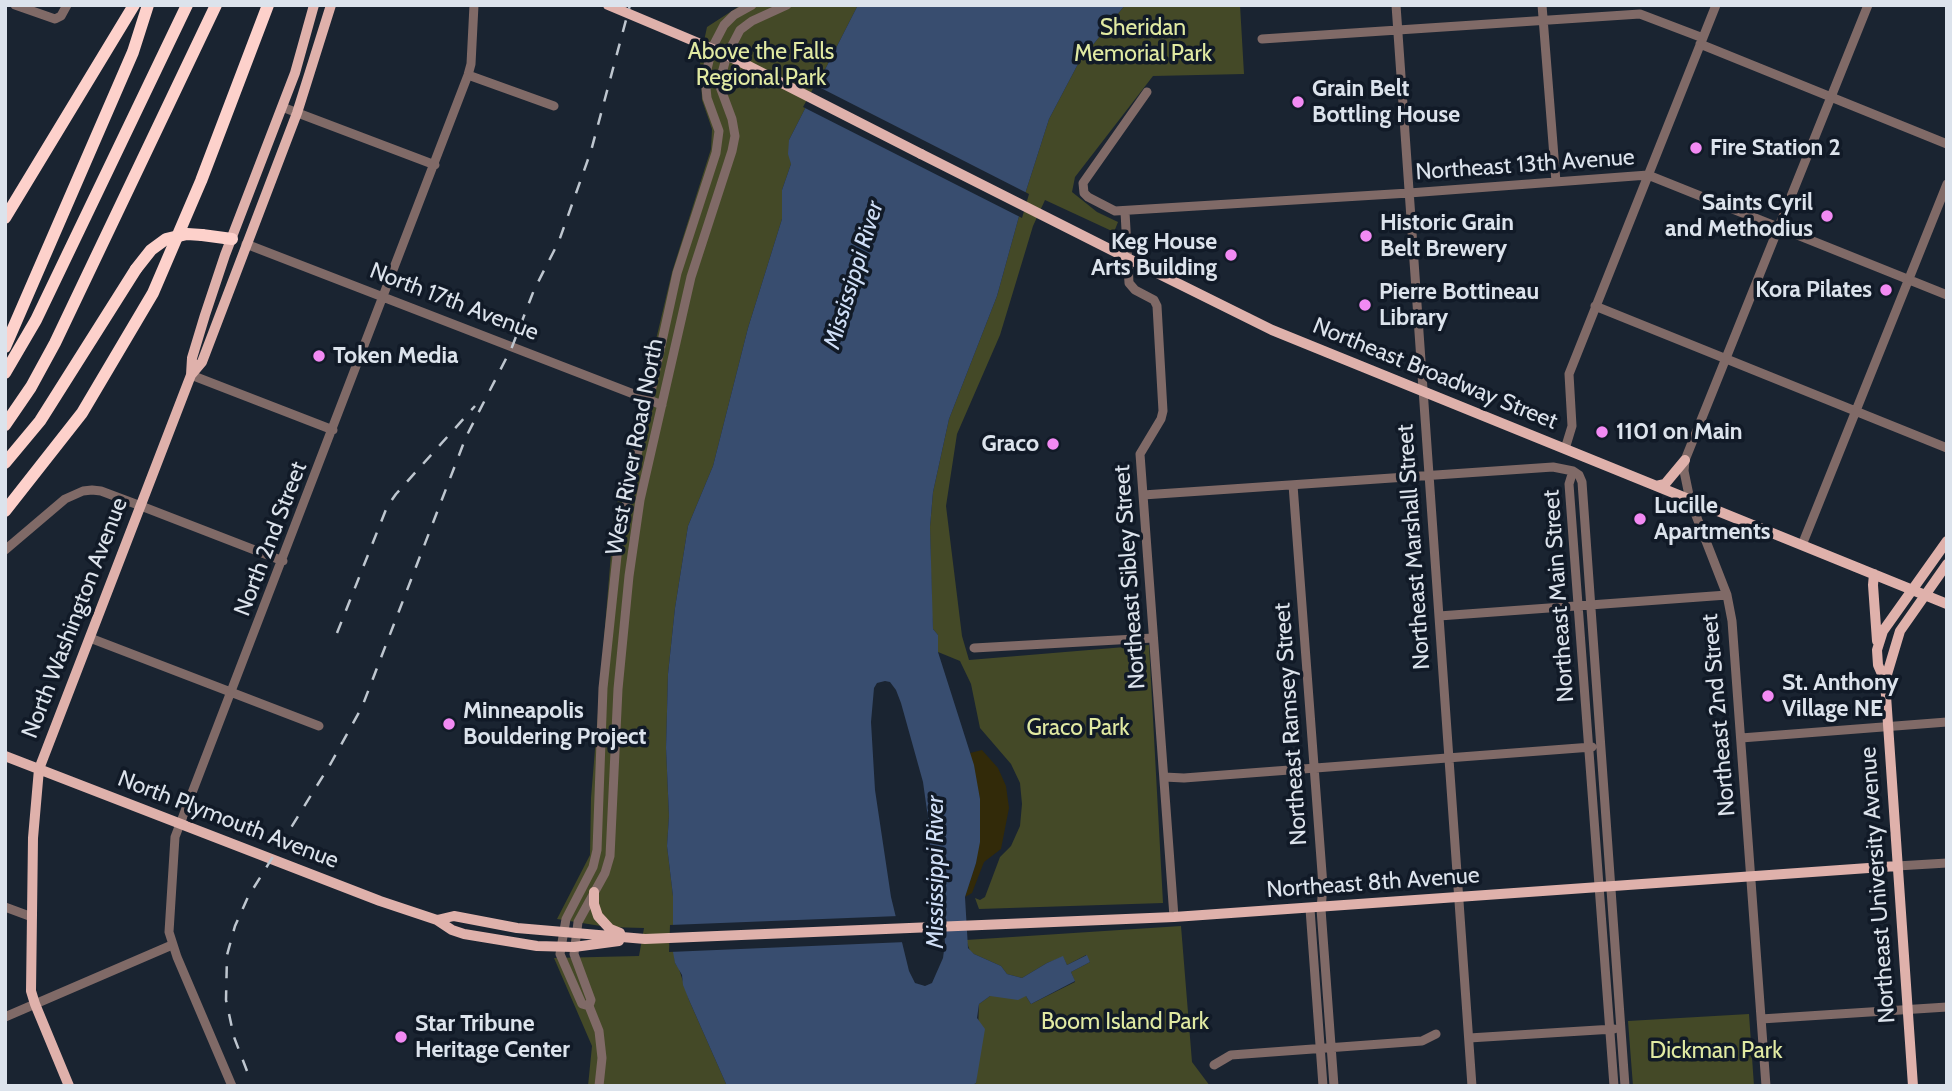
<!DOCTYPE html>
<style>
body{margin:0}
#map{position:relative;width:1952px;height:1091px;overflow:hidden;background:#1a2431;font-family:Cabin,sans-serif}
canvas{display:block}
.frame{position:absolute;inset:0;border:7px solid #dce3ec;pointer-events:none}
</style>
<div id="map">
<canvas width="1952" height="1091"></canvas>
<div class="frame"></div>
</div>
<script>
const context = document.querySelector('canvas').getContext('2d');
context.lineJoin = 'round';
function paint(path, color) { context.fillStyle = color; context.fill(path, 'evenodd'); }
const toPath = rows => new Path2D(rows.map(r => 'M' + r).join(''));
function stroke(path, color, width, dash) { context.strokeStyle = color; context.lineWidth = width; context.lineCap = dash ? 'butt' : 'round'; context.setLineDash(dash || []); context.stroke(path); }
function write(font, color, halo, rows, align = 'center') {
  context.font = font + ' Cabin,sans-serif'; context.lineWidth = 7; context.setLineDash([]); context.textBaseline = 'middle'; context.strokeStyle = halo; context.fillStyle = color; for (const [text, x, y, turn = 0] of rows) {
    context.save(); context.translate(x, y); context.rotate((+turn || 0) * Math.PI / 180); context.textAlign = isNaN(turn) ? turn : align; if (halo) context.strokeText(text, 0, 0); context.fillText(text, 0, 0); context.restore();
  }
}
paint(toPath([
 [741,5,858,5,789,140,791,164,782,190,782,219,748,328,713,466,688,526,675,608,668,674,666,748,669,816,667,846,673,896,675,963,679,969,689,1000,727,1086,588,1086,592,1046,554,958,639,956,644,928,607,927,557,919,590,855,591,798,614,517,672,272,711,149,712,129,702,100,700,60,707,27],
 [1125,5,1240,5,1244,74,1153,76,1075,177,1072,192,1097,212,1118,222,1114,232,1045,200,1033,226,1000,335,957,434,946,506,962,636,969,660,1149,645,1163,903,979,909,975,898,980,900,985,897,1000,857,1011,846,1020,826,1022,804,1020,783,1011,764,980,728,971,684,960,661,938,652,938,635,933,629,932,616,930,527,933,492,949,419,997,296,1026,191,1049,119,1079,62],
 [1181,926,1192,1062,1210,1086,971,1086,976,1083,979,1004,990,996,1026,996,1031,1004,1075,982,1071,972,1090,962,1086,955,1067,965,1063,957,1047,963,1022,978,1007,974,1001,966,974,954,970,951,966,940],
 [1749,1014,1754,1086,1633,1086,1628,1021]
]), '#444927');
paint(toPath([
 [982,750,998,768,1006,786,1009,808,1001,849,984,862,972,893,965,897,976,863,980,799,970,753]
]), '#322a09');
paint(toPath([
 [858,5,1125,5,1079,62,1049,119,1026,191,997,296,949,419,933,492,930,527,933,629,938,635,938,652,974,765,980,799,980,842,976,863,965,897,968,948,974,954,1001,966,1007,974,1022,978,1047,963,1063,956,1067,965,1087,955,1090,962,1071,972,1075,981,1031,1004,1026,996,1018,1000,990,996,979,1004,977,1018,985,1029,976,1083,971,1086,727,1086,689,1000,683,985,682,975,675,963,673,952,673,896,667,846,669,816,666,748,668,674,675,608,688,526,713,466,748,328,782,219,782,190,791,164,788,154,789,140],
 [885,681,890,682,896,690,901,703,923,782,929,825,932,882,942,908,945,943,943,958,932,983,925,986,915,983,909,971,891,897,875,790,871,722,874,688,877,683]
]), '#384d6f');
paint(toPath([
 [815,85,1029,194,1022,218,803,107],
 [899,916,906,942,669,952,670,925]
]), '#1a2431');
stroke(toPath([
 [15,5,55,19,61,16,67,5],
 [1396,5,1472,1086],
 [1542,5,1556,182],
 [1262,39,1640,14,1703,38],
 [1700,44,1947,144],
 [468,75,554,106],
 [1147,92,1083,183,1084,193,1088,197,1115,211,1409,193,1648,175,1947,295],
 [282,107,435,165],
 [1125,212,1129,283,1135,290,1154,300,1157,306,1163,411,1161,419,1140,454,1174,917],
 [246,244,662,405],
 [1595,306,1947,448],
 [191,375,333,430],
 [1565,449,1572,426,1569,374,1716,5],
 [1573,471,1569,484,1614,1086],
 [1293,485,1323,886,1321,909,1334,1086],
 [1143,495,1553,467,1573,471,1579,475,1582,482,1625,1086],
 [1802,545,1947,184],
 [5,550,65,499,83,491,92,490,101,491,141,506,283,561],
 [1439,616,1727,595],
 [90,638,319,726],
 [974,648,1153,638],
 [1741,738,1947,722],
 [1164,777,1184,778,1592,747],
 [1897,866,1947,863],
 [5,907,32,917],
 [1310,909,1323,1086],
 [589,1006,582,1004,560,954,566,919,593,867,597,850,603,688,619,537,677,273,716,153,719,131,707,98,705,78,712,48,724,25,734,15,752,5],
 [5,1017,172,945],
 [1761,1019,1947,1007],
 [1469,1038,1614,1029],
 [1214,1065,1231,1055,1422,1041,1436,1034],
 [232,1086,177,957,169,932,175,837,468,75,471,64,474,5],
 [599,1086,602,1058,599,1031,589,1006,591,1000,574,954,578,922,605,873,610,856,618,689,629,576,640,500,691,277,732,151,735,136,732,119,719,84,727,55,740,30,752,21,787,5],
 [1766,1086,1732,621,1727,595,1690,500,1684,471,1685,460,1868,5]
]), '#806a67', 9);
stroke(toPath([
 [608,5,727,55,921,154],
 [1153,271,1272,330,1947,604],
 [191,375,192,358,205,315,225,255,295,73,314,5],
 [1656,486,1665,484,1685,460],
 [1874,574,1873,585,1877,641],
 [1885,681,1878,665,1877,650,1883,631,1947,541],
 [5,756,380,901,437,920,452,930,464,934,537,946,574,947,619,941],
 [594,892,594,904,598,916,610,929,620,933],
 [437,920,454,916,517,928,645,939,1174,917,1897,866],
 [69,1086,35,1004,31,991,33,838,39,769,191,375,202,362,297,113,331,5],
 [1913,1086,1885,681,1900,631,1947,564]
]), '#dfb1ab', 10);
stroke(toPath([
 [5,218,134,5],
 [202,235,232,239],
 [5,347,133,52,148,5],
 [5,373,36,320,187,5],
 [5,425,31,387,55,343,216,5],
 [5,463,40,421,136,269],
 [5,511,82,413,153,293,201,181,268,5]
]), '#fdd1cb', 12);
stroke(toPath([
 [337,633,387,507,396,494,475,406],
 [247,1071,234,1037,226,1000,227,955,235,926,248,897,331,763,362,707,466,437,512,347,534,290,559,241,591,151,630,5]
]), '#bec6cf', 2.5, [12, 12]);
stroke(toPath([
 [921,154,1153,271]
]), '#dfb1ab', 10);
stroke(toPath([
 [136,269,151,250,166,239,187,234,202,235]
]), '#fdd1cb', 12);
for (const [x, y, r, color] of [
 [1298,102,7,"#f28af3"],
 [1696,148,7,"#f28af3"],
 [1827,216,7,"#f28af3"],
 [1366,236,7,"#f28af3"],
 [1231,255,7,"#f28af3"],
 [1886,290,7,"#f28af3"],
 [1365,305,7,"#f28af3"],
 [319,356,7,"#f28af3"],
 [1602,432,7,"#f28af3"],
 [1053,444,7,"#f28af3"],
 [1640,519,7,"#f28af3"],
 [1768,696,7,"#f28af3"],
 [449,724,7,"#f28af3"],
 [401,1037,7,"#f28af3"]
]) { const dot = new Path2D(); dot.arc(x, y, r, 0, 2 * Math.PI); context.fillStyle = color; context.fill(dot); stroke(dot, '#111a27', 2.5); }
write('23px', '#e1eaa2', '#111a27', [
 ["Sheridan",1143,28],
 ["Memorial Park",1143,54],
 ["Above the Falls",761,52],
 ["Regional Park",761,78],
 ["Graco Park",1078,728],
 ["Boom Island Park",1125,1022],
 ["Dickman Park",1716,1051]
]);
write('bold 23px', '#dce3ec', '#111a27', [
 ["Grain Belt",1312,89],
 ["Bottling House",1312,115],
 ["Fire Station 2",1710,148],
 ["Saints Cyril",1813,203,"right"],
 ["and Methodius",1813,229,"right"],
 ["Historic Grain",1380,223],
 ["Belt Brewery",1380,249],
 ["Keg House",1217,242,"right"],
 ["Arts Building",1217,268,"right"],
 ["Kora Pilates",1872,290,"right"],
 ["Pierre Bottineau",1379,292],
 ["Library",1379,318],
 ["Token Media",333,356],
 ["1101 on Main",1616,432],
 ["Graco",1039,444,"right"],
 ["Lucille",1654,506],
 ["Apartments",1654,532],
 ["St. Anthony",1782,683],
 ["Village NE",1782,709],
 ["Minneapolis",463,711],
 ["Bouldering Project",463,737],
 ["Star Tribune",415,1024],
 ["Heritage Center",415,1050]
], 'left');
write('23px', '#dce3ec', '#111a27', [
 ["Northeast 13th Avenue",1525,165,-4],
 ["North 17th Avenue",454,302,21],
 ["Northeast Broadway Street",1435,374,22],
 ["West River Road North",635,447,-79],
 ["North 2nd Street",271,539,-69],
 ["Northeast Marshall Street",1414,547,-94],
 ["Northeast Sibley Street",1130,577,-94],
 ["Northeast Main Street",1559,596,-94],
 ["North Washington Avenue",75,618,-69],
 ["Northeast 2nd Street",1719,715,-95],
 ["Northeast Ramsey Street",1291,724,-94],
 ["North Plymouth Avenue",228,820,21],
 ["Northeast 8th Avenue",1373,883,-4],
 ["Northeast University Avenue",1878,885,-94]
]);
write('italic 24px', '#d0dff7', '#111a27', [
 ["Mississippi River",854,275,-73],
 ["Mississippi River",936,872,-90]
]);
</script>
